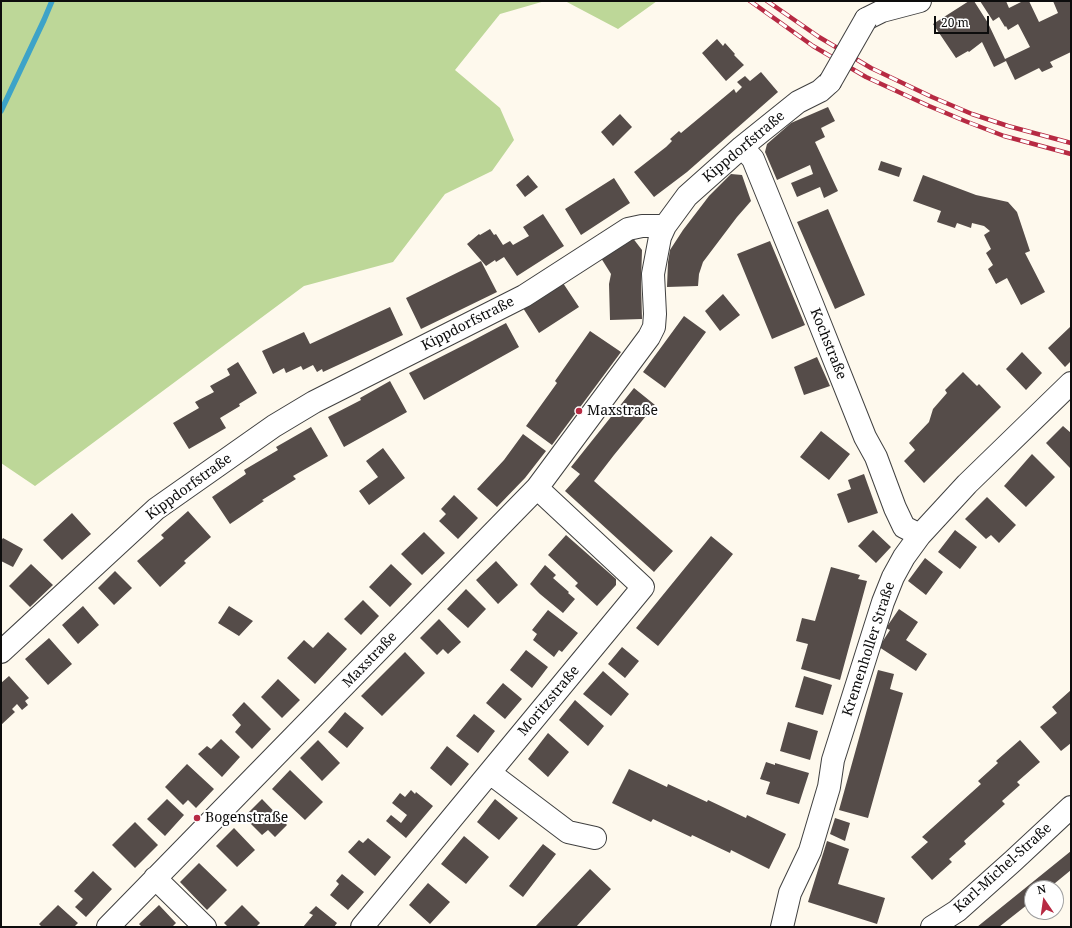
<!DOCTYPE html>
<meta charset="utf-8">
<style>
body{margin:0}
#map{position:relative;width:1072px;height:928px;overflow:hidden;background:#fef9ed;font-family:"Noto Serif",serif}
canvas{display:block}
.frame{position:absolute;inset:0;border:2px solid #0d0d0d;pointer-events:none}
.north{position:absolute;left:1024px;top:880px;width:40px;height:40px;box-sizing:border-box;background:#fff;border:1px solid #9e9e9e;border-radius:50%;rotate:347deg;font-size:11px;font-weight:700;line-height:16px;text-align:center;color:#0d0d0d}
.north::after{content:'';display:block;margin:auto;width:14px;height:18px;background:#b72a43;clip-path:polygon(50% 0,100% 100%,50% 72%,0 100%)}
.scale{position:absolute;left:934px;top:16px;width:55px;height:18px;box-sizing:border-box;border:2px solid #0d0d0d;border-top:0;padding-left:5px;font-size:12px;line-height:14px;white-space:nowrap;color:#0d0d0d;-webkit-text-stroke:3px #fff;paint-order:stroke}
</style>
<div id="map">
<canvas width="1072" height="928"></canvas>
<div class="frame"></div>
<div class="north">N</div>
<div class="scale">20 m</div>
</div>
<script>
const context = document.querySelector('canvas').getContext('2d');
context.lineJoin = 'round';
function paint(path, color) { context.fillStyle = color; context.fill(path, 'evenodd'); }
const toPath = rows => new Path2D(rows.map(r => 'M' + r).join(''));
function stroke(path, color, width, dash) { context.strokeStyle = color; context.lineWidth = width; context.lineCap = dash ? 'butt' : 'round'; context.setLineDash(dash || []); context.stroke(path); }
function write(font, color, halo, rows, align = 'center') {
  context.font = font + ' "Noto Serif",serif'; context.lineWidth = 4; context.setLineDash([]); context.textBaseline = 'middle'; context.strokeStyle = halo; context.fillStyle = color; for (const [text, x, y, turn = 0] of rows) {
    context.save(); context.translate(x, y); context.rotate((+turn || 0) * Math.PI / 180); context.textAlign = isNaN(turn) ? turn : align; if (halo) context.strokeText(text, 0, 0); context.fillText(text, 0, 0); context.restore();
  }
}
paint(toPath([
 [1,1,545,1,500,14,455,70,500,108,514,140,492,171,445,194,393,262,304,286,35,486,1,463],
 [565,1,657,1,618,29]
]), '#bdd798');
stroke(toPath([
 [1,111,44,20,52,1]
]), '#3da3c8', 5.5);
paint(toPath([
 [969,1,974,1,988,23,1005,59,1030,47,1018,24,1008,30,1006,26,1005,27,999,17,993,21,980,1,1006,1,1009,8,1023,1,1029,1,1039,22,1058,13,1053,1,1071,1,1071,52,1050,62,1053,67,1042,72,1039,68,1015,80,1006,61,994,67,982,42,969,52,968,51,956,58,933,24],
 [717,39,723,46,725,43,735,54,734,55,744,65,726,81,702,53],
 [761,72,778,92,687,172,654,197,634,172,666,147,672,141,670,139,679,131,681,133,734,89,736,93,742,87,737,82,745,76,750,81],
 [828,107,835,121,821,128,825,137,815,142,838,191,824,198,820,187,797,197,791,183,813,174,810,165,777,180,765,152,767,144,791,123],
 [620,114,632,127,613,146,601,132],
 [881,161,902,168,899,177,878,170],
 [731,174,742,175,751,201,737,217,703,262,699,274,698,286,667,287,668,262,670,250,683,230,709,196],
 [528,175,538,187,525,197,516,185],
 [923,175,976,195,1008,202,1017,212,1030,251,1025,253,1045,292,1021,305,1007,278,996,284,988,269,993,265,986,253,991,249,984,235,990,231,984,226,972,223,971,228,957,223,955,228,937,222,941,211,913,201],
 [614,178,630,203,581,235,565,209],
 [828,209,865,295,835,309,797,222],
 [543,214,564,246,517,276,504,257,496,262,495,260,486,266,467,244,479,234,480,235,490,229,494,235,496,234,503,245,510,241,513,245,529,236,523,227],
 [632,237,642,250,641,283,642,319,610,320,609,284,611,274,601,258],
 [770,241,805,325,772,339,737,254],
 [481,261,497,292,421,329,406,298],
 [563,283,579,307,539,333,523,308],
 [723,294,740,315,720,331,705,311],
 [390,307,403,335,323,372,322,369,317,372,313,365,303,370,301,366,286,373,284,368,273,374,262,351,304,332,310,344],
 [684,316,706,332,665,388,643,372],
 [506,323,519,347,424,400,409,373,472,341],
 [1070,327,1071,327,1071,361,1065,367,1048,348],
 [590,331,621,352,552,445,526,426,557,383,555,381],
 [1022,352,1042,373,1026,390,1006,369],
 [817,357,830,386,804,395,794,367],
 [238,362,257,393,239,404,240,406,220,418,226,428,189,449,173,423,199,408,195,402,214,392,210,386,230,375,227,369],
 [963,372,977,386,979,384,1001,407,924,483,904,461,915,450,909,443,929,422,933,409,947,393,945,390],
 [390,381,407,412,344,447,328,417,361,400,360,398],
 [634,388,655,405,614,455,594,481,673,551,654,572,565,491,580,474,571,467],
 [1063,426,1071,433,1071,467,1070,468,1046,443],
 [311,427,328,456,293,476,296,479,262,500,264,501,230,524,212,497,246,474,244,470,278,450,276,447],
 [821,431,850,454,829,480,800,457],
 [523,434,546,451,525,478,497,507,477,489,504,460],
 [383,448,405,478,369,505,359,491,378,477,366,461],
 [1032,454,1055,477,1026,507,1004,486],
 [864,474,878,513,848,523,837,494,851,489,848,480],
 [454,495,478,518,458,539,439,521,446,514,441,509],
 [987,497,1016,525,999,543,991,535,986,539,965,519],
 [188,511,211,537,184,561,186,563,160,587,137,561,164,538,161,535],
 [72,513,91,534,62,560,43,540],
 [873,530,891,547,876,563,858,546],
 [955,530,977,547,960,569,938,552],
 [424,532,445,553,422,575,401,554],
 [566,535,616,579,616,585,597,606,575,586,578,583,548,555],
 [711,536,733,554,658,646,636,628],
 [3,538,23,549,13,567,1,561,1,541],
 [925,558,943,572,926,595,908,581],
 [496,561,518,585,498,604,476,580],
 [31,564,53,585,30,607,9,586],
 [391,564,412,584,390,607,369,587],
 [545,565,556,575,553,578,569,592,568,593,575,599,563,613,540,594,530,584],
 [831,567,860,575,858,579,867,581,840,680,801,669,808,644,796,641,802,618,815,621],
 [115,571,132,588,114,605,98,588],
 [466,589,486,609,468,628,447,609],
 [363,600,379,616,361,635,344,619],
 [83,606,99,625,78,644,62,625],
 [229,606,253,621,239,636,218,623],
 [899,609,918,622,906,640,927,654,916,671,879,647,890,630,886,628],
 [548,610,578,633,562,652,559,650,554,657,533,640,537,634,532,630],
 [439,619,461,642,448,654,443,649,437,655,420,638],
 [328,632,347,649,315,684,287,658,304,640,313,648],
 [49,638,72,664,48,685,25,659],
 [622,647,639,661,625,678,608,664],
 [526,650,548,667,532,688,510,670],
 [405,652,425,673,382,716,361,696],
 [878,670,894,674,890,689,903,693,868,818,839,810],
 [603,671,629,694,611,716,583,694],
 [9,676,29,698,25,701,28,705,22,710,17,704,12,709,15,712,1,725,1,683],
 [804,676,832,685,823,715,795,707],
 [278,679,300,700,282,718,261,697],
 [503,683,522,699,505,719,486,703],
 [1071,690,1071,743,1061,751,1040,727,1057,713,1052,707],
 [575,700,604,726,588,746,559,720],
 [244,702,271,729,252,749,235,732,241,725,232,715],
 [345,712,364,728,347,748,328,732],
 [474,714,495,731,478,753,456,736],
 [788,722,818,731,810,760,780,751],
 [548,733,569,752,548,777,528,759],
 [221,739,240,757,222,777,198,754,207,746,211,749],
 [318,740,340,763,322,781,300,758],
 [1020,740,1040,762,1017,782,1020,785,1002,801,1005,804,964,841,966,844,949,859,952,862,932,880,911,857,928,842,922,837,981,784,978,781,998,763,996,761],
 [447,746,469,764,451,786,430,768],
 [766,762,775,765,775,763,809,773,799,804,766,794,770,782,760,779],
 [187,764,214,789,196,808,188,800,183,805,165,787],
 [629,769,667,787,668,784,707,802,708,800,746,818,747,815,786,834,769,869,731,850,730,853,692,835,691,837,653,819,651,822,612,803],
 [290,770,323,802,305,820,272,789],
 [411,790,415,794,416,792,433,806,406,838,386,821,391,815,401,823,407,815,392,803,400,793,405,797],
 [167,799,184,815,165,836,147,819],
 [262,799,287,825,275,837,268,830,262,835,244,817],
 [495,799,518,818,499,840,477,822],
 [835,818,850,823,845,841,830,834],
 [135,822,158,845,135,868,112,845],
 [234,828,255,850,237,867,216,846],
 [464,836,489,857,466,884,441,864],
 [368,838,391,857,375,876,348,852,359,840,363,843],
 [827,841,849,849,838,884,885,898,877,924,808,902],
 [543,844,556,854,523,897,509,886],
 [1071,851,1071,870,1049,888,1032,888,1032,901,999,927,977,927],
 [199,863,227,890,207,910,180,882],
 [590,869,611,889,576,927,535,927],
 [93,871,112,889,86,917,75,907,83,899,74,891],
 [342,874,364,892,348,910,330,895,339,884,336,881],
 [428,883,450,902,430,924,409,905],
 [58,905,78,923,74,927,42,927,39,924],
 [159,905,176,923,172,927,142,927,139,924],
 [242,905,260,923,256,927,228,927,224,923],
 [316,906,337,923,334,927,303,927,313,915,309,913]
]), '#554c49');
const minor = toPath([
 [866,19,882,11,920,1],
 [742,147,753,159,812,304,865,437,876,457,895,508,904,527,920,535],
 [1,652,156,509,274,426,314,402,524,296,628,229,642,226,665,226],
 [490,773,568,832,595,838],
 [155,878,205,927],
 [108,927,537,488,649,337,654,327,655,314,653,274,660,237,665,226,687,196,742,147,798,102,820,91,830,82],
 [362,927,643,587,537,488],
 [782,927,790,893,810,851,829,787,833,760,883,602,893,577,904,557,920,535,967,484,1071,383],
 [932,927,957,911,1013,861,1071,807]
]);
stroke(minor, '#404040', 24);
stroke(minor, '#fff', 22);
const rail = toPath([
 [750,1,813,46,866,77,929,106,965,121,1004,136,1071,154],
 [767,1,819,37,871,68,932,97,972,114,1008,126,1071,143]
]);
stroke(rail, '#b72a43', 4.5);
stroke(rail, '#fff', 3, [9]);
const minorBridge = toPath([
 [830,82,866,19]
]);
stroke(minorBridge, '#404040', 24, []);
stroke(minorBridge, '#fff', 22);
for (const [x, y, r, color] of [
 [579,411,4,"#b72a43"],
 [197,818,4,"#b72a43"]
]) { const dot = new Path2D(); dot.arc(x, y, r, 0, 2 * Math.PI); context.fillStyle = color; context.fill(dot); stroke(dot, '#fff', 1.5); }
write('14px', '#0d0d0d', '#fff', [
 ["Kippdorfstraße",744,147,-40],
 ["Kippdorfstraße",468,324,-27],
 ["Kochstraße",828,344,68],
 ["Kippdorfstraße",189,487,-36],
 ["Kremenholler Straße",869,649,-72],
 ["Maxstraße",370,660,-46],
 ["Moritzstraße",549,701,-50],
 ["Karl-Michel-Straße",1003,868,-42]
]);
write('14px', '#0d0d0d', '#fff', [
 ["Maxstraße",587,411],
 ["Bogenstraße",205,818]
], 'left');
</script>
